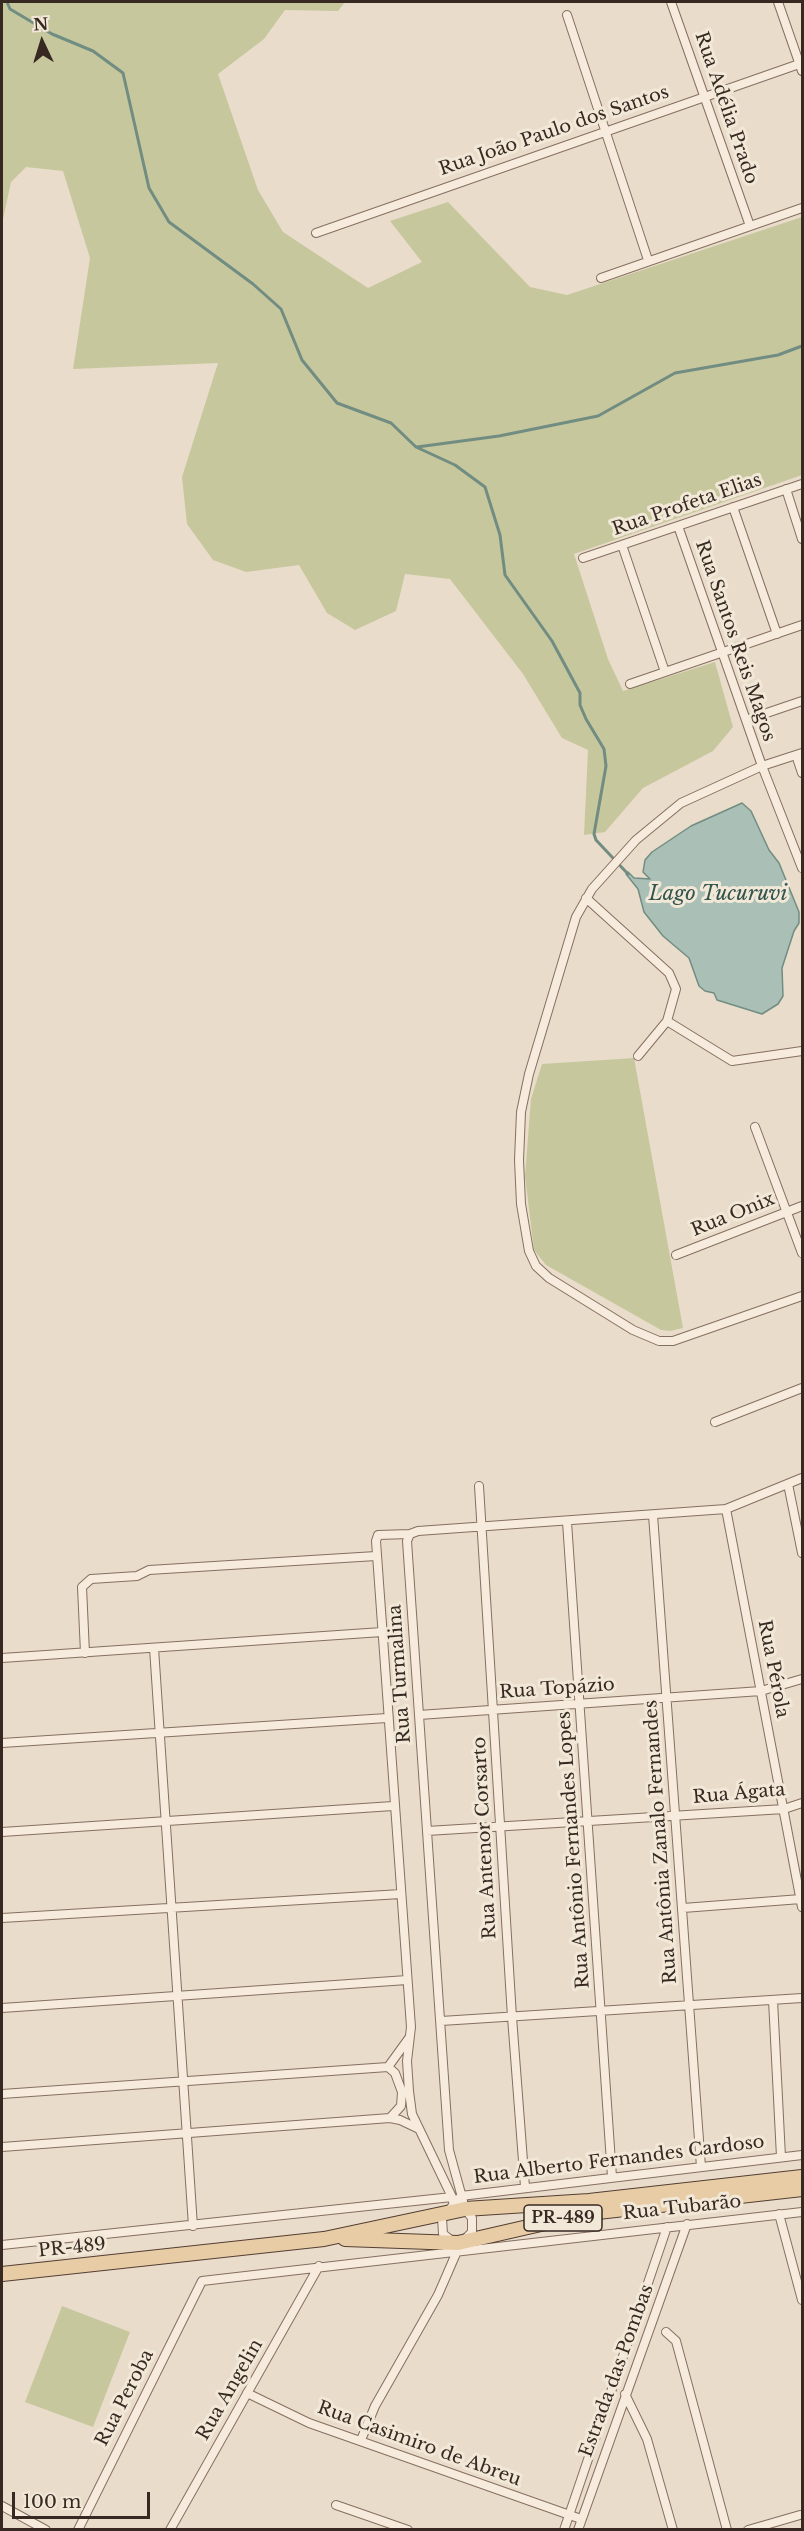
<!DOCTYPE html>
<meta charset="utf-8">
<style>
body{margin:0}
#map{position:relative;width:804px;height:2531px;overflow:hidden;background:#eadcca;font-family:"Libre Baskerville",serif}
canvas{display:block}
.frame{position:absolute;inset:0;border:3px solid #372922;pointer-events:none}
.north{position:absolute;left:12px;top:12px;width:60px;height:60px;-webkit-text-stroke:4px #f2e8d8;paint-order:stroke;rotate:356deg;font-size:16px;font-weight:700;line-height:24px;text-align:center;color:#372922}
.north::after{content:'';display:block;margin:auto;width:21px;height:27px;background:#372922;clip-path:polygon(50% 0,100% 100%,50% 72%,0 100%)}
.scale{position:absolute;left:12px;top:2492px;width:138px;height:27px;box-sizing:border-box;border:3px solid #372922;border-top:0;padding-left:8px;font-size:18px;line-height:21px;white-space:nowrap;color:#372922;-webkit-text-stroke:4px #f2e8d8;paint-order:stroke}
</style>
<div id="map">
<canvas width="804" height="2531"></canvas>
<div class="frame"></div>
<div class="north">N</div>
<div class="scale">100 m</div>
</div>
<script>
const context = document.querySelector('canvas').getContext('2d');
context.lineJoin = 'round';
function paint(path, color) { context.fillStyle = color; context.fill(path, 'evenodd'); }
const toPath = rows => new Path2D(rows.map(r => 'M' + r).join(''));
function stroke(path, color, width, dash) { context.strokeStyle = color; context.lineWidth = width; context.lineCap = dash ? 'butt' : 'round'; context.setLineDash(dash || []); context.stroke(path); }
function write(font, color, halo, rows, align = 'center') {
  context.font = font + ' "Libre Baskerville",serif'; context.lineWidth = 6; context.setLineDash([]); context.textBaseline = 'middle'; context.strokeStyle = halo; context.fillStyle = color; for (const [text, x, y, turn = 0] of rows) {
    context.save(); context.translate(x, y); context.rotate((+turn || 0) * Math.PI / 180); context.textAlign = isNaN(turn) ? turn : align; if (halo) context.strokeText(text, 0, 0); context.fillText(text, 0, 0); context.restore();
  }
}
paint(toPath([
 [2,2,345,2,338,11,285,10,264,39,218,74,258,190,283,232,368,288,422,262,390,221,448,202,530,287,567,295,802,217,802,475,574,554,608,659,623,691,715,662,733,727,713,751,643,788,605,832,584,835,588,750,562,738,523,674,450,579,405,574,396,611,355,630,327,613,299,565,246,572,213,560,187,524,182,477,218,363,73,369,90,258,63,171,26,167,11,182,2,224],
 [634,1058,683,1328,670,1331,661,1330,546,1265,534,1250,525,1176,531,1099,542,1064],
 [62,2306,130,2332,93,2427,25,2402]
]), '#c7c79e');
const water = toPath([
 [742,803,751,811,769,850,779,863,799,912,799,923,794,931,782,968,783,996,778,1004,762,1014,717,1000,714,993,705,991,699,986,689,958,663,936,644,912,638,889,626,874,628,872,634,878,650,879,643,872,645,860,652,852,691,826,742,803]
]);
paint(water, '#aabfb6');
stroke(water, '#718d82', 1.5);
stroke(toPath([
 [7,2,10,9,52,34,93,51,123,73,149,188,169,222,253,284,281,309,302,360,337,403,391,423,416,447,455,465,485,487,500,535,505,575,552,641,580,693,580,705,586,719,604,749,606,766,594,834,596,840,628,874],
 [417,447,499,436,598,416,675,373,778,355,802,346]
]), '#718d82', 3);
const street = toPath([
 [671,2,750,226],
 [778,2,802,71],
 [567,15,648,260],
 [316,233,802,63],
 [601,278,802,208],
 [786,489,802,539],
 [733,507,777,634],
 [678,526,762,766,802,868],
 [622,545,665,672],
 [583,558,802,484],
 [630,684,802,625],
 [746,720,802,701],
 [802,753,762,766,681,803,636,840,592,889,576,917,529,1074,521,1112,519,1160,521,1204,529,1251,536,1266,549,1278,633,1330,659,1341,673,1341,802,1296],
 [796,755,802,773],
 [586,898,669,973,676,989,667,1021,638,1056],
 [667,1021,732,1061,802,1051],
 [755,1127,802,1253],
 [676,1255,802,1206],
 [715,1422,802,1388],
 [788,1484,802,1553],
 [479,1486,512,2017,525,2187],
 [726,1509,802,1907],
 [653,1515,701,2167],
 [567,1522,612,2177],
 [410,1534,378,1535,376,1541,411,2027,407,2061,409,2091,412,2114,452,2197,454,2206,465,2209,472,2218,472,2232,463,2241],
 [154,1648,193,2226],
 [85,1653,82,1587,91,1579,137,1576,149,1570,376,1556],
 [2,1658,382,1632],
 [419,1715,761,1691,802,1679],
 [2,1743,387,1718],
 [427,1831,784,1809,802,1803],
 [2,1832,393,1806],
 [683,1908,801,1899],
 [2,1918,401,1894],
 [773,2000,781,2157],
 [2,2008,407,1980],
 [441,2021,802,1998],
 [388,2067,409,2038],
 [2,2094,388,2067,395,2073,402,2092,401,2106,390,2118],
 [2,2147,390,2118,400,2120,419,2129],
 [463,2201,449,2150,407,1541,410,1534,418,1531,726,1509,802,1478],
 [779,2214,802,2300],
 [452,2241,443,2234,442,2218,461,2196,802,2155],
 [2,2245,452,2197],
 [666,2332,676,2341,727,2530],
 [247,2393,309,2423,581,2519],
 [625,2394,647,2439,673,2530],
 [361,2440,375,2406,438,2295,458,2249],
 [336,2505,408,2530],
 [2,2506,46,2530],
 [78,2530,202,2281,802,2212],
 [170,2530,319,2266],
 [564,2530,667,2227],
 [578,2530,687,2224],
 [748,2530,800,2515]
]);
const primary = toPath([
 [345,2239,458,2243,589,2213,802,2189],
 [2,2274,324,2239,465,2209,589,2201,802,2177]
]);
stroke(street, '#856f60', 10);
stroke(primary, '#533e33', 16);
stroke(street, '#f6ebdc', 8);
stroke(primary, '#e8cca6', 14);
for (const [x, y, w] of [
 [563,2218,78]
]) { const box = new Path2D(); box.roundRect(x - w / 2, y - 13, w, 26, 4.5); context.fillStyle = '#f2e8d8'; context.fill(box); stroke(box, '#372922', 1.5); }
write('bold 16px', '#372922', null, [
 ["PR-489",563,2218]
]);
write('18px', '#372922', '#f2e8d8', [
 ["Rua Adélia Prado",726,108,71],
 ["Rua João Paulo dos Santos",554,131,-19],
 ["Rua Profeta Elias",687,505,-19],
 ["Rua Santos Reis Magos",735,641,71],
 ["Rua Onix",733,1215,-22],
 ["Rua Pérola",773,1669,79],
 ["Rua Turmalina",400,1674,-94],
 ["Rua Topázio",557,1689,-4],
 ["Rua Ágata",739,1794,-5],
 ["Rua Antenor Corsarto",485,1838,-93],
 ["Rua Antônia Zanalo Fernandes",661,1842,-94],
 ["Rua Antônio Fernandes Lopes",574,1850,-94],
 ["Rua Alberto Fernandes Cardoso",619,2160,-7],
 ["Rua Tubarão",682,2208,-6],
 ["PR-489",72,2248,-6],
 ["Estrada das Pombas",617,2371,-70],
 ["Rua Angelin",230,2390,-60],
 ["Rua Peroba",125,2398,-63],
 ["Rua Casimiro de Abreu",419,2444,20]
]);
write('italic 20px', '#33554e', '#f2e8d8', [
 ["Lago Tucuruvi",718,894]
]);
</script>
